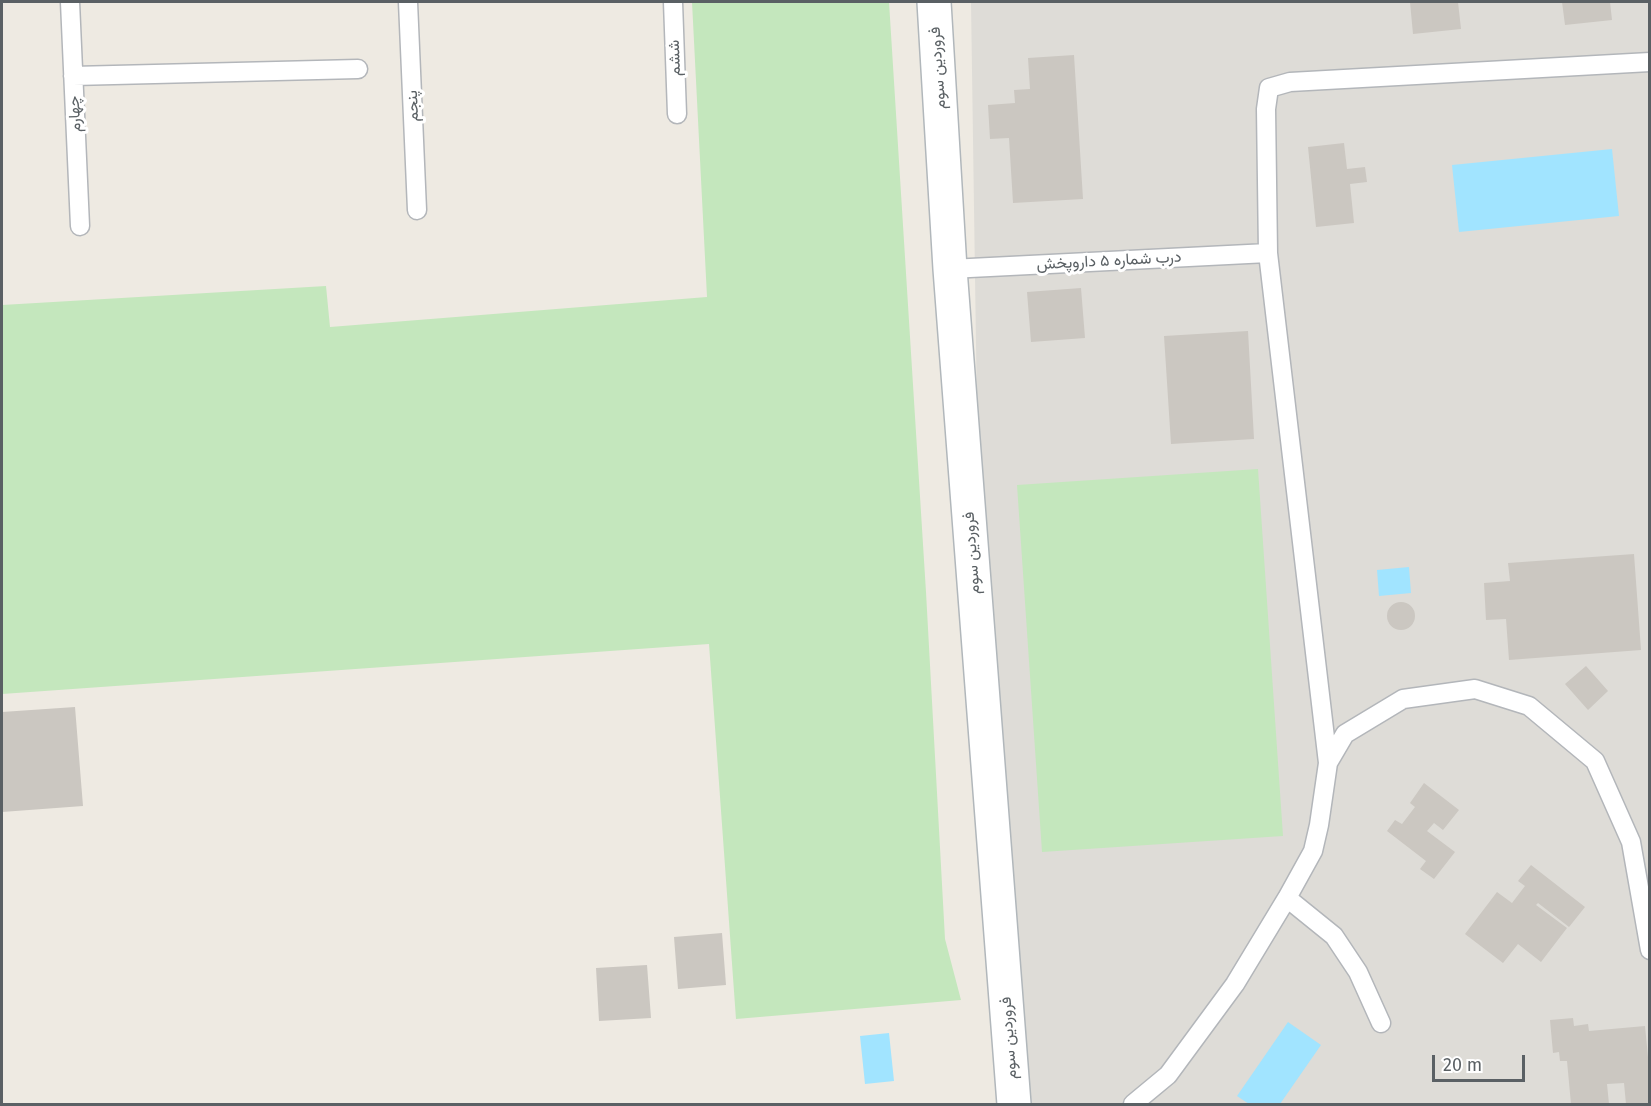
<!DOCTYPE html>
<meta charset="utf-8">
<style>
body{margin:0}
#map{position:relative;width:1651px;height:1106px;overflow:hidden;background:#eeeae2;font-family:"Fira Sans",sans-serif}
canvas{display:block}
.frame{position:absolute;inset:0;border:3px solid #5a6064;pointer-events:none}
.scale{position:absolute;left:1432px;top:1055px;width:93px;height:27px;box-sizing:border-box;border:3px solid #5a6064;border-top:0;padding-left:8px;font-size:18px;line-height:21px;white-space:nowrap;color:#5a6064;-webkit-text-stroke:4px #fff;paint-order:stroke}
</style>
<div id="map">
<canvas width="1651" height="1106"></canvas>
<div class="frame"></div>
<div class="scale">20 m</div>
</div>
<script>
const context = document.querySelector('canvas').getContext('2d');
context.lineJoin = 'round';
function paint(path, color) { context.fillStyle = color; context.fill(path, 'evenodd'); }
const toPath = rows => new Path2D(rows.map(r => 'M' + r).join(''));
function stroke(path, color, width, dash) { context.strokeStyle = color; context.lineWidth = width; context.lineCap = dash ? 'butt' : 'round'; context.setLineDash(dash || []); context.stroke(path); }
function write(font, color, halo, rows, align = 'center') {
  context.font = font + ' "Fira Sans",Vazirmatn,sans-serif'; context.lineWidth = 6; context.setLineDash([]); context.textBaseline = 'middle'; context.strokeStyle = halo; context.fillStyle = color; for (const [text, x, y, turn = 0] of rows) {
    context.save(); context.translate(x, y); context.rotate((+turn || 0) * Math.PI / 180); context.textAlign = isNaN(turn) ? turn : align; if (halo) context.strokeText(text, 0, 0); context.fillText(text, 0, 0); context.restore();
  }
}
paint(toPath([
 [971,2,1649,2,1649,1104,1028,1104,978,481]
]), '#dedcd7');
paint(toPath([
 [692,2,889,2,926,592,945,939,961,1000,736,1019,709,644,2,694,2,305,326,286,330,327,707,297],
 [1258,469,1283,836,1042,852,1017,485]
]), '#c4e7bd');
paint(toPath([
 [1612,149,1619,216,1459,232,1452,165],
 [1409,567,1411,593,1379,596,1377,570],
 [1288,1022,1321,1045,1280,1104,1249,1104,1237,1096],
 [889,1033,894,1081,865,1084,860,1036]
]), '#a1e4ff');
paint(toPath([
 [1410,2,1458,2,1461,29,1413,34],
 [1562,2,1610,2,1612,20,1565,25],
 [1074,55,1083,199,1013,203,1009,138,990,139,988,105,1015,103,1014,90,1030,89,1028,58],
 [1344,143,1347,169,1365,167,1367,182,1350,184,1354,223,1316,227,1308,147],
 [1081,288,1085,338,1031,342,1027,292],
 [1248,331,1254,439,1171,444,1164,336],
 [1634,554,1641,650,1509,660,1506,619,1486,620,1484,583,1510,581,1508,563],
 '1387 616a14 14 0 1 1 28 0a14 14 0 1 1-28 0Z',
 [1586,666,1608,691,1588,710,1565,684],
 [75,707,83,806,2,812,2,712],
 [1424,783,1459,810,1443,830,1434,823,1427,831,1455,852,1434,879,1420,869,1426,861,1387,831,1395,820,1402,824,1415,807,1410,803],
 [1531,865,1585,907,1569,927,1538,903,1536,905,1567,928,1541,962,1518,944,1503,963,1465,934,1497,892,1512,903,1525,886,1518,881],
 [722,933,726,985,678,989,674,937],
 [647,965,651,1018,599,1021,596,968],
 [1573,1018,1574,1026,1588,1024,1589,1031,1645,1026,1650,1078,1650,1104,1626,1104,1624,1083,1607,1084,1609,1104,1571,1104,1567,1061,1560,1061,1559,1052,1553,1053,1550,1020]
]), '#cbc7c1');
const lane = toPath([
 [70,2,80,226],
 [408,2,417,210],
 [673,2,677,114],
 [73,76,358,69],
 [950,269,1268,253],
 [1328,763,1268,253,1266,109,1269,88,1290,82,1650,62],
 [1287,898,1334,936,1358,972,1381,1023],
 [1133,1104,1168,1075,1235,984,1287,898,1313,851,1319,825,1328,763,1345,734,1403,699,1475,689,1529,706,1595,761,1631,842,1650,950]
]);
const secondary = toPath([
 [934,2,950,269,1014,1104]
]);
stroke(lane, '#b3b6ba', 21);
stroke(secondary, '#b1b7bb', 36);
stroke(lane, '#fff', 18);
stroke(secondary, '#fff', 33);
write('16px', '#5a6064', '#fff', [
 ["ششم",675,58,-92],
 ["فروردین سوم",938,68,-94],
 ["پنجم",413,106,-92],
 ["چهارم",75,114,-93],
 ["درب شماره ۵ داروپخش",1109,261,-3],
 ["فروردین سوم",972,553,-94],
 ["فروردین سوم",1009,1038,-94]
]);
</script>
